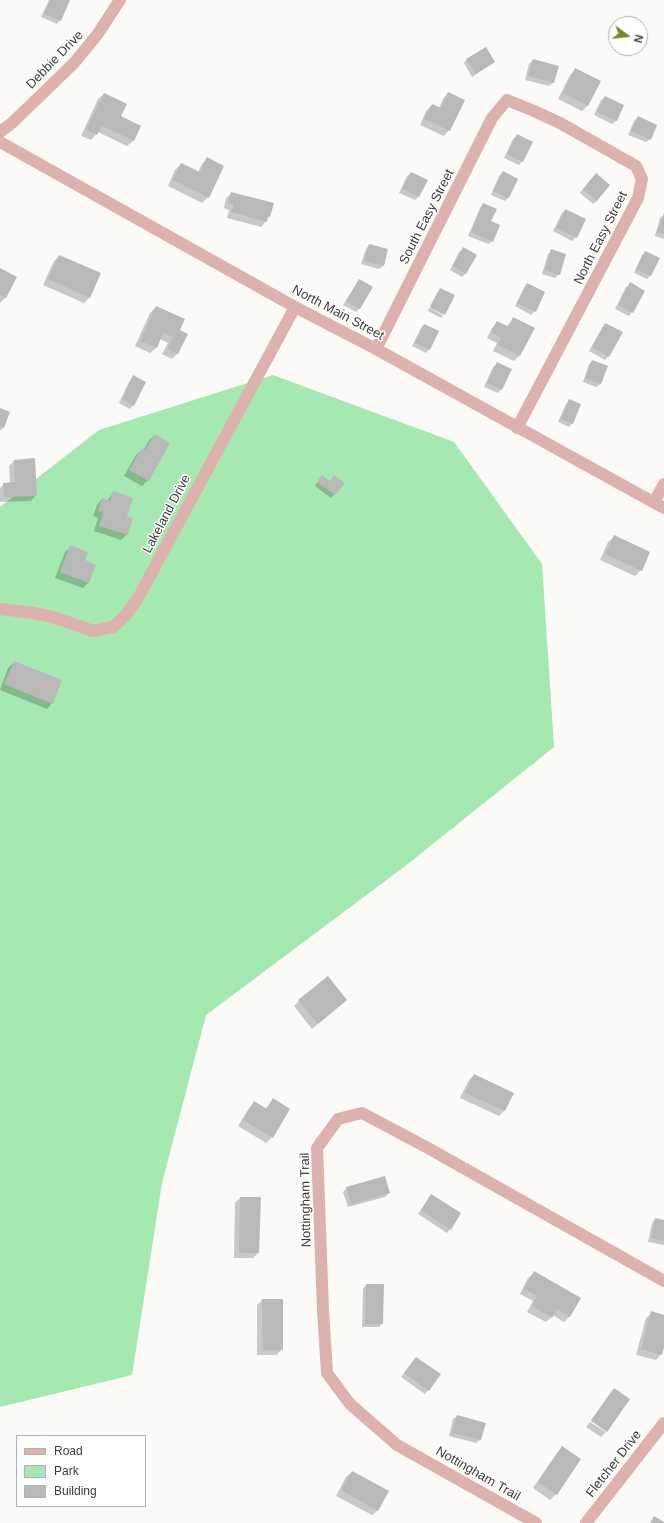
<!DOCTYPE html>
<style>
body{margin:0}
#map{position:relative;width:664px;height:1523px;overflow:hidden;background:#fbfaf6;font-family:Helvetica,sans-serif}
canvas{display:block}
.legend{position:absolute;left:16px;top:1435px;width:130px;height:72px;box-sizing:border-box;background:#fff;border:1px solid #b1b1b1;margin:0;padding:5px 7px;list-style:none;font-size:12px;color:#3c3c3b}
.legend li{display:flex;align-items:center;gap:8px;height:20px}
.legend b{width:20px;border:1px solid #b1b1b1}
.north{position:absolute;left:608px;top:16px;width:40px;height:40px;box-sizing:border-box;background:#fff;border:1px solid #b1b1b1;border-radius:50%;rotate:105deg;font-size:11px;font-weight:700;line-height:16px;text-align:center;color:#3c3c3b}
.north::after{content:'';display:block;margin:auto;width:14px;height:18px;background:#7d832e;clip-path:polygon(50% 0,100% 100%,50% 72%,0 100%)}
</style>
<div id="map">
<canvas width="664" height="1523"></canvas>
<ul class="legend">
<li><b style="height:5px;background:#ddb1ad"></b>Road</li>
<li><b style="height:11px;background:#a6e8b1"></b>Park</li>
<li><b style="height:11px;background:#bbb8b9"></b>Building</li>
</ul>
<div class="north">N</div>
</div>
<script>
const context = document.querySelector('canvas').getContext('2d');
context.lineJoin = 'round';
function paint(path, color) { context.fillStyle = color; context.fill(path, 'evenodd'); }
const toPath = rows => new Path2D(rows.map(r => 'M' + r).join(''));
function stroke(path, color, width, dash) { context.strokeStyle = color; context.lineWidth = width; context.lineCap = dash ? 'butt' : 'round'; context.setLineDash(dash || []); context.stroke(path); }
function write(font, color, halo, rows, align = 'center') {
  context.font = font + ' Helvetica,sans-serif'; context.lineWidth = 3; context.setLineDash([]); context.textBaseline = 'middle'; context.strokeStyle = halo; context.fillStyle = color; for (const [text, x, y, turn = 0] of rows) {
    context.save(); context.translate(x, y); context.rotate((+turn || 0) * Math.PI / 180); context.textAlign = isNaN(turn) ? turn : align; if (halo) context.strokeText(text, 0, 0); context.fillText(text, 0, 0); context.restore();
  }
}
paint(toPath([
 [273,375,454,442,542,564,554,747,404,867,206,1015,162,1183,132,1375,0,1407,0,507,99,430]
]), '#a6e8b1');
paint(toPath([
 [49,0,69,0,60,20,57,24,41,17],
 [467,59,494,62,472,77,464,63],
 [533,60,557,67,553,83,549,86,525,80,529,64],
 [575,70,588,105,582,111,558,99,570,75],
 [448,93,449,130,444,136,420,125,426,111,432,105,439,108,443,99],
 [104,94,120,117,140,126,133,141,127,146,98,132,91,140,81,136,98,99],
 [605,97,623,106,616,121,612,124,594,115,601,100],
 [638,117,650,139,646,142,628,135,634,121],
 [517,136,522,161,519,165,504,158,513,139],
 [207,158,208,197,202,203,168,186,175,170,181,164,198,172,202,164],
 [503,172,517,179,508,198,505,201,491,195,499,176],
 [411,173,426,180,418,197,415,200,399,193,407,176],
 [592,178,597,201,593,204,580,193],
 [232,193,269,216,266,221,261,227,227,218,229,210,224,208,226,198],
 [483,204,490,221,492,241,488,244,468,236,480,208],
 [566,210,576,237,572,241,553,231,562,213],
 [664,215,664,239,655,236,660,218],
 [369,245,383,266,379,269,361,264,366,249],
 [463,249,466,273,462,277,450,270,459,252],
 [552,250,559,274,555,278,542,274,548,254],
 [646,252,659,258,650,276,647,279,634,273,642,255],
 [59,256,89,298,84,303,43,285,54,261],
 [0,269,16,277,5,298,0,303],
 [359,280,359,309,356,312,343,305],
 [527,284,535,311,531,315,515,306,524,288],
 [630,284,644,291,632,312,629,316,615,309,626,287],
 [440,289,444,313,430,306,437,293],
 [156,307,179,330,178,353,172,359,162,354,168,343,160,339,156,348,150,353,135,346,150,313],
 [429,308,443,315,441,318,428,311],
 [514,318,519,356,514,361,493,351,497,343,487,338,492,328,497,322,506,327],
 [606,324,609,356,605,360,589,351,602,328],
 [424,325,429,349,426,353,412,346,421,328],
 [593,361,607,366,600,384,596,387,583,382,589,364],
 [497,364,501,389,498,393,484,387,493,367],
 [134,377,133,405,130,409,119,403,130,380],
 [569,401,572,423,569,427,558,422,566,404],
 [0,409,4,427,0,431],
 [155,435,169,443,148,480,142,486,124,476,136,455,142,450,143,451,149,440],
 [14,461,36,495,31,501,0,502,0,488,4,484,10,484,9,466],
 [319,480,343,483,331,498,315,486],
 [113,493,125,517,127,534,121,540,94,531,98,518,93,516,97,505,102,499,107,501],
 [614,537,641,570,635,576,600,560,608,542],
 [71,547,84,561,95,565,88,583,83,588,55,578,65,552],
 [14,662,52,703,47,709,0,690,8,668],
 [346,1000,312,1029,294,1006,299,1001],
 [474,1075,513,1093,504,1111,499,1116,460,1098,469,1080],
 [273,1100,289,1109,272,1137,266,1143,238,1126,249,1108,254,1103,265,1109],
 [347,1188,389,1193,385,1197,348,1207,343,1192],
 [431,1195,450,1229,447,1233,418,1214],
 [240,1198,258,1253,253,1258,234,1258,235,1203],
 [655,1219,664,1221,664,1245,648,1242,652,1223],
 [534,1273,570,1316,564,1322,553,1315,546,1322,527,1312,533,1301,520,1294,528,1278],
 [366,1285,382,1324,379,1327,362,1327,363,1289],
 [262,1300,282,1349,277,1355,257,1355,257,1305],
 [652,1313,664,1316,664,1343,661,1354,656,1360,636,1355,646,1318],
 [413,1361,440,1375,425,1394,401,1377],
 [614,1389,607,1431,591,1420,609,1395],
 [457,1416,484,1423,480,1440,476,1443,449,1436,453,1419],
 [590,1422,606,1432,601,1437,586,1427],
 [562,1448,579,1459,556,1494,550,1500,533,1488,557,1453],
 [352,1472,378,1510,372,1515,336,1496,346,1477]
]), '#0003');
paint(toPath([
 [50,0,70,0,61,21,44,14],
 [486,47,495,62,476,74,466,59],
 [533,59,559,66,554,83,528,76],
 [575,68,601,81,588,106,563,93],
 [448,92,465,100,450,131,424,119,432,104,441,108],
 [104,93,127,104,121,116,141,126,134,141,102,126,97,135,86,130],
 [605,96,624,105,617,121,597,112],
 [638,116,657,125,651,140,631,131],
 [517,134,533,142,523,162,507,154],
 [207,157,224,166,209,198,173,180,181,163,200,172],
 [503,171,518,179,509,198,493,191],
 [411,172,428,180,419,197,402,189],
 [596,173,610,185,597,201,583,189],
 [231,192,274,203,270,217,268,216,267,222,231,212,234,204,228,203],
 [483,203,497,209,491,221,500,225,493,242,471,232],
 [565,209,586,219,577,238,556,228],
 [664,213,664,234,657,232],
 [369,244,388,249,384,266,364,261],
 [463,247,477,255,466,274,453,266],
 [551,249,566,254,560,275,545,270],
 [645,251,660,258,651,276,636,269],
 [59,255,101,273,90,298,48,279],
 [0,268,17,277,6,298,0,295],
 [359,279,373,287,360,309,346,301],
 [630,282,645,291,633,313,618,305],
 [527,283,545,292,536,312,517,303],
 [440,288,455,295,445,315,430,308],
 [156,306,185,319,180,330,188,334,178,354,167,349,173,337,163,333,157,348,140,341],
 [513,317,535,328,520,356,498,345,501,338,491,332,497,321,509,327],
 [605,323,623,332,609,357,592,347],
 [424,324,439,331,430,350,415,343],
 [592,360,608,366,601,384,585,378],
 [497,362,512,369,502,390,487,383],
 [133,375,146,382,134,406,122,399],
 [569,399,581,404,573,424,561,419],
 [0,408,10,412,4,428,0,426],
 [155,434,170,443,149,481,129,470,142,448,145,450],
 [35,458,37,496,4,497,3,483,15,482,14,460],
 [322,475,330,481,334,475,345,483,335,495,317,482],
 [113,491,133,498,127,516,133,518,128,535,99,526,103,512,98,511,102,498,110,501],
 [614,535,650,552,642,571,605,554],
 [70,545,88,552,85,560,96,565,89,583,60,572],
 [14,661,62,680,53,704,4,684],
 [328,976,347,1000,318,1024,298,1000],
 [474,1074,514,1093,505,1111,465,1093],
 [273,1098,290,1109,273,1138,243,1120,254,1101,267,1109],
 [385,1176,390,1193,351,1204,346,1187],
 [431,1194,461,1213,451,1230,421,1210],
 [240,1197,261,1197,259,1253,239,1253],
 [655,1218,664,1220,664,1241,651,1238],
 [534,1271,581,1298,570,1317,557,1309,552,1318,532,1306,537,1296,524,1288],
 [366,1284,384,1284,383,1324,365,1324],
 [262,1299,283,1299,283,1350,263,1350],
 [651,1311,664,1315,664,1347,662,1355,641,1349],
 [416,1357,441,1374,429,1391,404,1373],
 [614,1388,630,1399,607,1432,591,1421],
 [457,1415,486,1423,481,1440,452,1433],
 [562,1446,581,1459,557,1495,538,1482],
 [352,1471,389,1491,378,1511,341,1490],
 [654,1516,664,1522,664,1523,650,1523]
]), '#bbb8b9');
stroke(toPath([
 [0,132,12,123,74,63,97,35,120,0],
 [0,142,295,307,376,349,664,508],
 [376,349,492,118,507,100,534,111,560,123,636,166,642,179,638,198,517,428],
 [654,502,664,484],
 [0,609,33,613,53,617,93,631,113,627,125,616,137,600,295,307],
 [536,1523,397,1445,350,1404,327,1373,323,1310,317,1148,338,1119,362,1113,428,1148,664,1281],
 [586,1523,664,1423]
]), '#ddb1ad', 12);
write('13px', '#3c3c3b', '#fff', [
 ["Debbie Drive",55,60,-46],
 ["South Easy Street",427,217,-63],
 ["North Easy Street",601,238,-63],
 ["North Main Street",338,313,28],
 ["Lakeland Drive",167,514,-62],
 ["Nottingham Trail",306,1200,-91],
 ["Fletcher Drive",614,1464,-52],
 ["Nottingham Trail",478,1474,30]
]);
</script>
